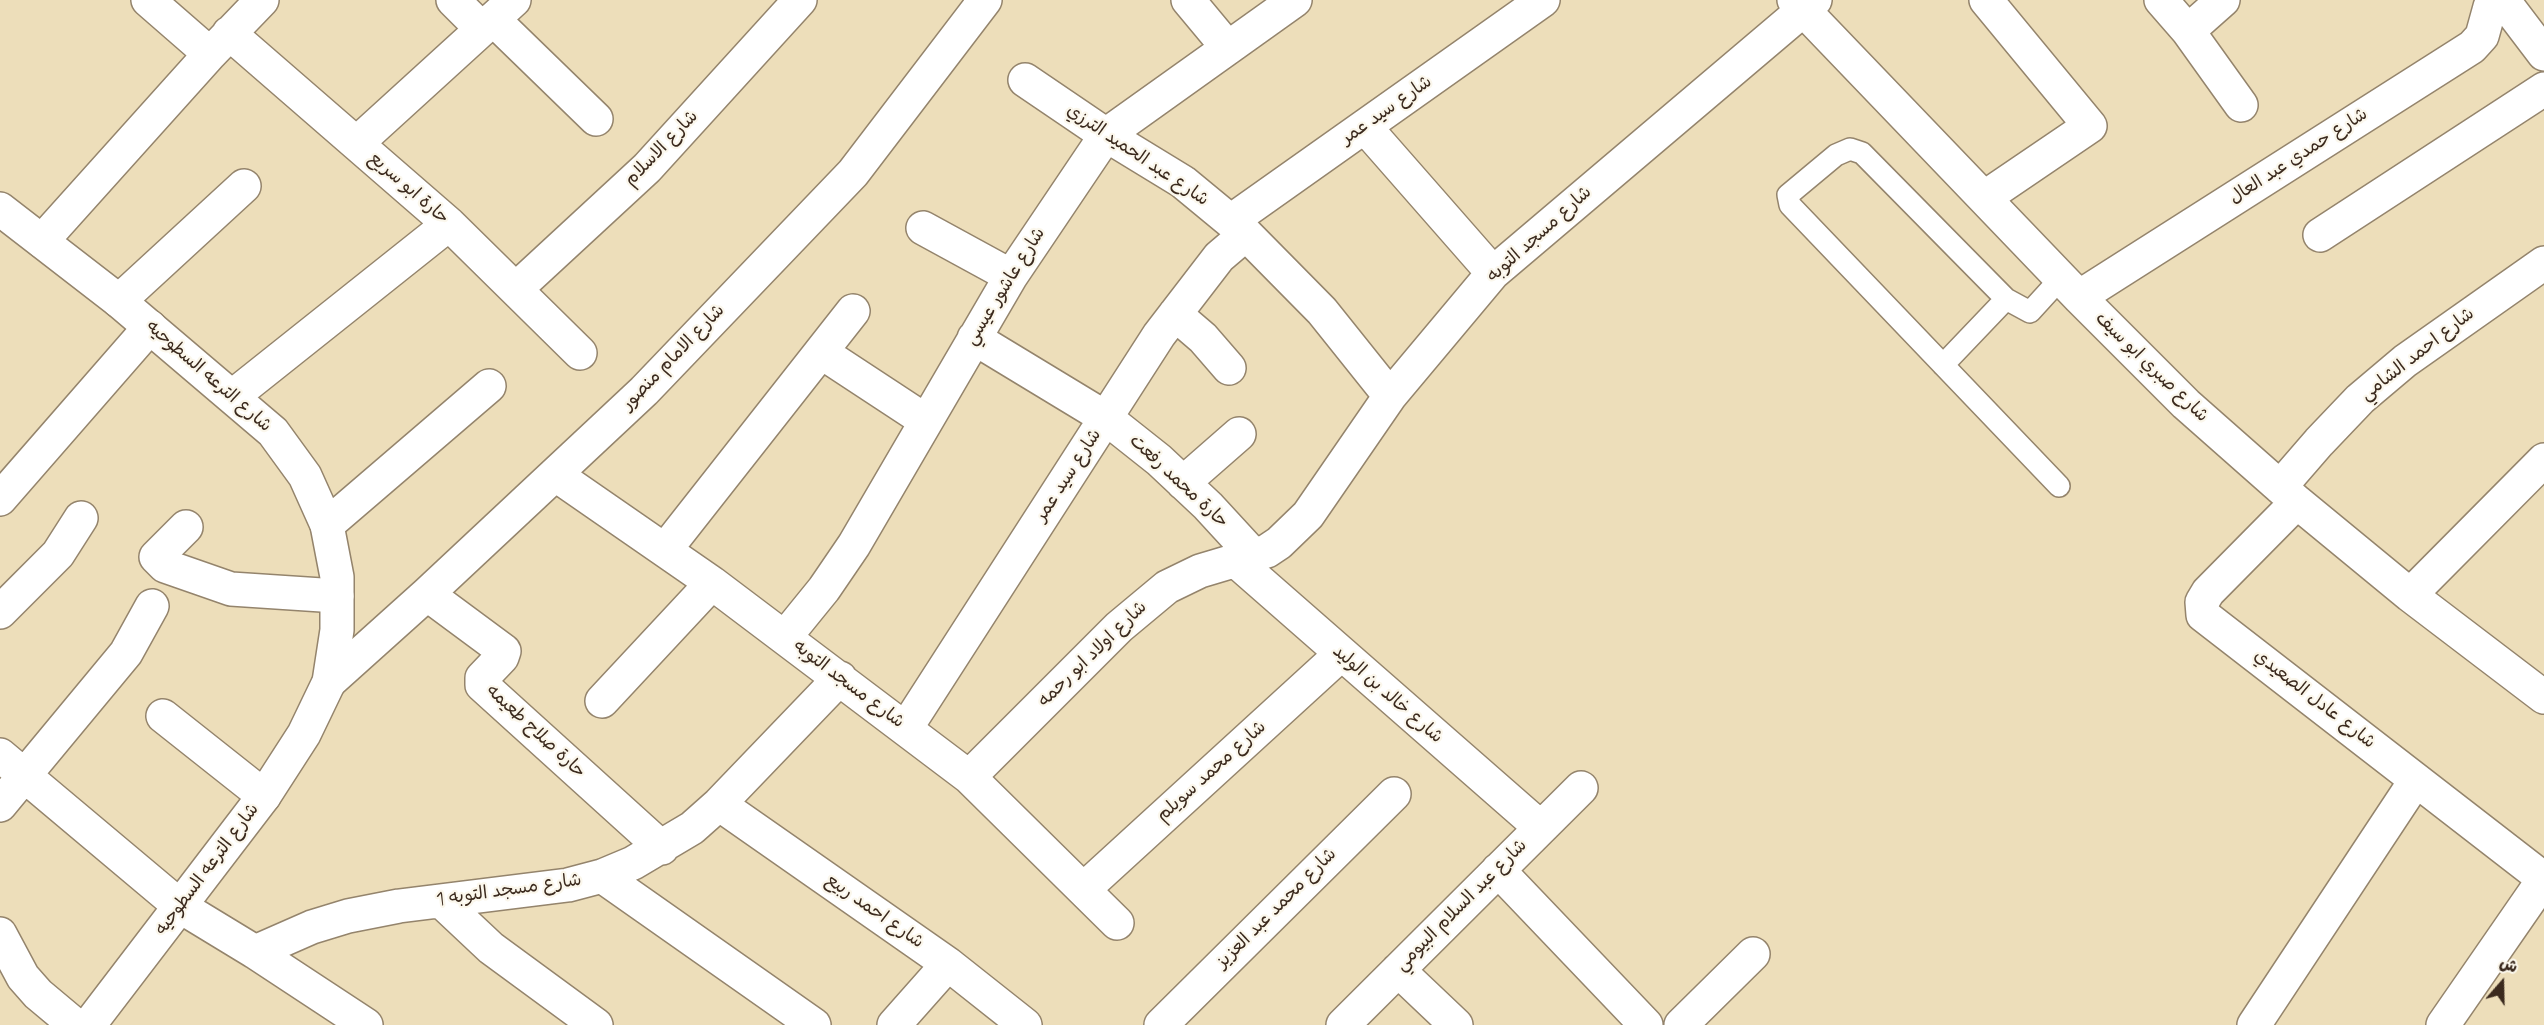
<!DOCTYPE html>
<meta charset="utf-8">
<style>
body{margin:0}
#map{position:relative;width:2544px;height:1025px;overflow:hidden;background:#eddeba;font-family:Mynerve,"Playpen Sans Arabic",sans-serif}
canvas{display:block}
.north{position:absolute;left:2472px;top:953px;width:60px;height:60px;-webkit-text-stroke:4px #fbf7ec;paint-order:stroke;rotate:20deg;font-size:16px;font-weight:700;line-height:24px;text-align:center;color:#3b2a1e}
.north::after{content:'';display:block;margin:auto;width:21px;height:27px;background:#3b2a1e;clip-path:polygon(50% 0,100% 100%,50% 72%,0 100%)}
</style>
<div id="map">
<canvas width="2544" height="1025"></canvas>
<div class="north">ش</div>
</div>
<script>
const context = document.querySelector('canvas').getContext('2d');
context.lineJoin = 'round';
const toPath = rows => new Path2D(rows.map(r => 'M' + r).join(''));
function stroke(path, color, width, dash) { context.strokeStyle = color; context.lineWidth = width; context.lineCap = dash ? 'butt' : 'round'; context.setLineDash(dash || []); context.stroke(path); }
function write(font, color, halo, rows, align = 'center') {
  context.font = font + ' Mynerve,"Playpen Sans Arabic",sans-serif'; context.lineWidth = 4.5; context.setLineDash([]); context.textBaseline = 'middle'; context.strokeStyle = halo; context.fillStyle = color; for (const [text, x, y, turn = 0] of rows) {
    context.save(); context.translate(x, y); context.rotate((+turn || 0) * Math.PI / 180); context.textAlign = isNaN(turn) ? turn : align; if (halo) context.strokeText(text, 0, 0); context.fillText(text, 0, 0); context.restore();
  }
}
const service = toPath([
 [1943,365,2006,299],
 [2059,486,1790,205,1788,195,1836,155,1850,149,1862,153,2006,299,2030,312,2061,278]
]);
const minor = toPath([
 [148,0,210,54],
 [453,0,482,29],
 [1188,0,1228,48],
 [1794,0,2079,297,2186,404,2297,502,2410,595,2544,697],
 [2161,0,2188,31,2241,105],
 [2503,0,2544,54],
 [493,19,596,119],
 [2188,31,2223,0],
 [229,33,449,224,580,353],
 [1025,80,1106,135,1183,182,1246,234,1322,311,1390,396],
 [1365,127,1493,273],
 [357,143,514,0],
 [1984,198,2090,126,1986,0],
 [1231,221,1543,0],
 [923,228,1011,276],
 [2320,235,2544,89],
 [42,241,210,54,262,0],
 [516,289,647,168,800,0],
 [2079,297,2472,47,2482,36,2490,7,2498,0],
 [119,301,244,186],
 [1175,314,1203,338,1229,368],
 [974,338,1106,418,1159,460,1208,506,1254,556],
 [821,352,926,421],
 [233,396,449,224],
 [556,475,712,583,969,777,1117,923],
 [1183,483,1239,434],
 [2280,487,2319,442,2360,399,2405,361,2544,263],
 [0,499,150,327],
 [2297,502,2208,592,2202,602,2203,615,2544,879],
 [327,525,489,386],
 [186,527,156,557,165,566,231,589,337,596],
 [665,550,853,311],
 [1235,560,1541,828],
 [427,594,504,651,502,657,482,678,482,685,662,848],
 [2410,595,2544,460],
 [0,612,58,554,81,518],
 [785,637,824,589,854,545,1011,276,1106,135,1295,0],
 [329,682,427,594,644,391,853,173,985,0],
 [602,701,712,583],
 [163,716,264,796],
 [906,728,1159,335,1219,257,1246,234],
 [0,755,181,907,255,952,366,1025],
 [969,777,1119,627,1167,587,1200,571,1267,551,1279,543,1308,515,1390,396,1493,273,1815,0],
 [719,804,948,964,1025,1025],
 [0,805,126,653,152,606],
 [1498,870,1646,1025],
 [602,876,814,1025],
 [1084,889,1340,655],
 [441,901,491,948,596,1025],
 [0,934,23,977,38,994,75,1025],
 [255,952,312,927,348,916,399,906,568,885,602,876,633,863,692,828,719,804,840,678],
 [1398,970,1456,1025],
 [894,1025,948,964],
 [1161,1025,1394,794],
 [1343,1025,1581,788],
 [1681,1025,1753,954],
 [2254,1025,2416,780],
 [2443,1025,2544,879]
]);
const tertiary = toPath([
 [0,209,119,301,273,432,305,476,327,525,337,577,337,630,329,682,304,734,264,796,89,1025]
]);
stroke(service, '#94846c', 24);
stroke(minor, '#94846c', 36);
stroke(tertiary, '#94846c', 36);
stroke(service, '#fff', 21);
stroke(minor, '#fff', 33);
stroke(tertiary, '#fff', 33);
write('18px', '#3b2a1e', '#fbf7ec', [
 ["شارع سيد عمر",1387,111,-35],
 ["شارع الاسلام",662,149,-46],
 ["شارع عبد الحميد الترزي",1137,156,34],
 ["شارع حمدي عبد العال",2299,157,-33],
 ["حارة ابو سريع",408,189,41],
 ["شارع مسجد التوبه",1540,235,-42],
 ["شارع عاشور عيسي",1006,287,-58],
 ["شارع احمد الشامي",2418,355,-38],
 ["شارع الامام منصور",674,358,-46],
 ["شارع صبري ابو سيف",2151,368,44],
 ["شارع الترعه السطوحيه",208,377,41],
 ["شارع سيد عمر",1069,476,-57],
 ["حارة محمد رفعت",1178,482,43],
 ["شارع اولاد ابو رحمه",1093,655,-44],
 ["شارع مسجد التوبه",848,685,37],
 ["شارع خالد بن الوليد",1387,695,41],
 ["شارع عادل الصعيدي",2314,700,38],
 ["حارة صلاح طعيمه",535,732,43],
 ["شارع محمد سويلم",1212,772,-42],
 ["شارع الترعه السطوحيه",208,870,-53],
 ["شارع مسجد التوبه 1",509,891,-8],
 ["شارع عبد السلام البيومي",1462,906,-45],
 ["شارع محمد عبد العزيز",1277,909,-45],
 ["شارع احمد ربيع",874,912,35]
]);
</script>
